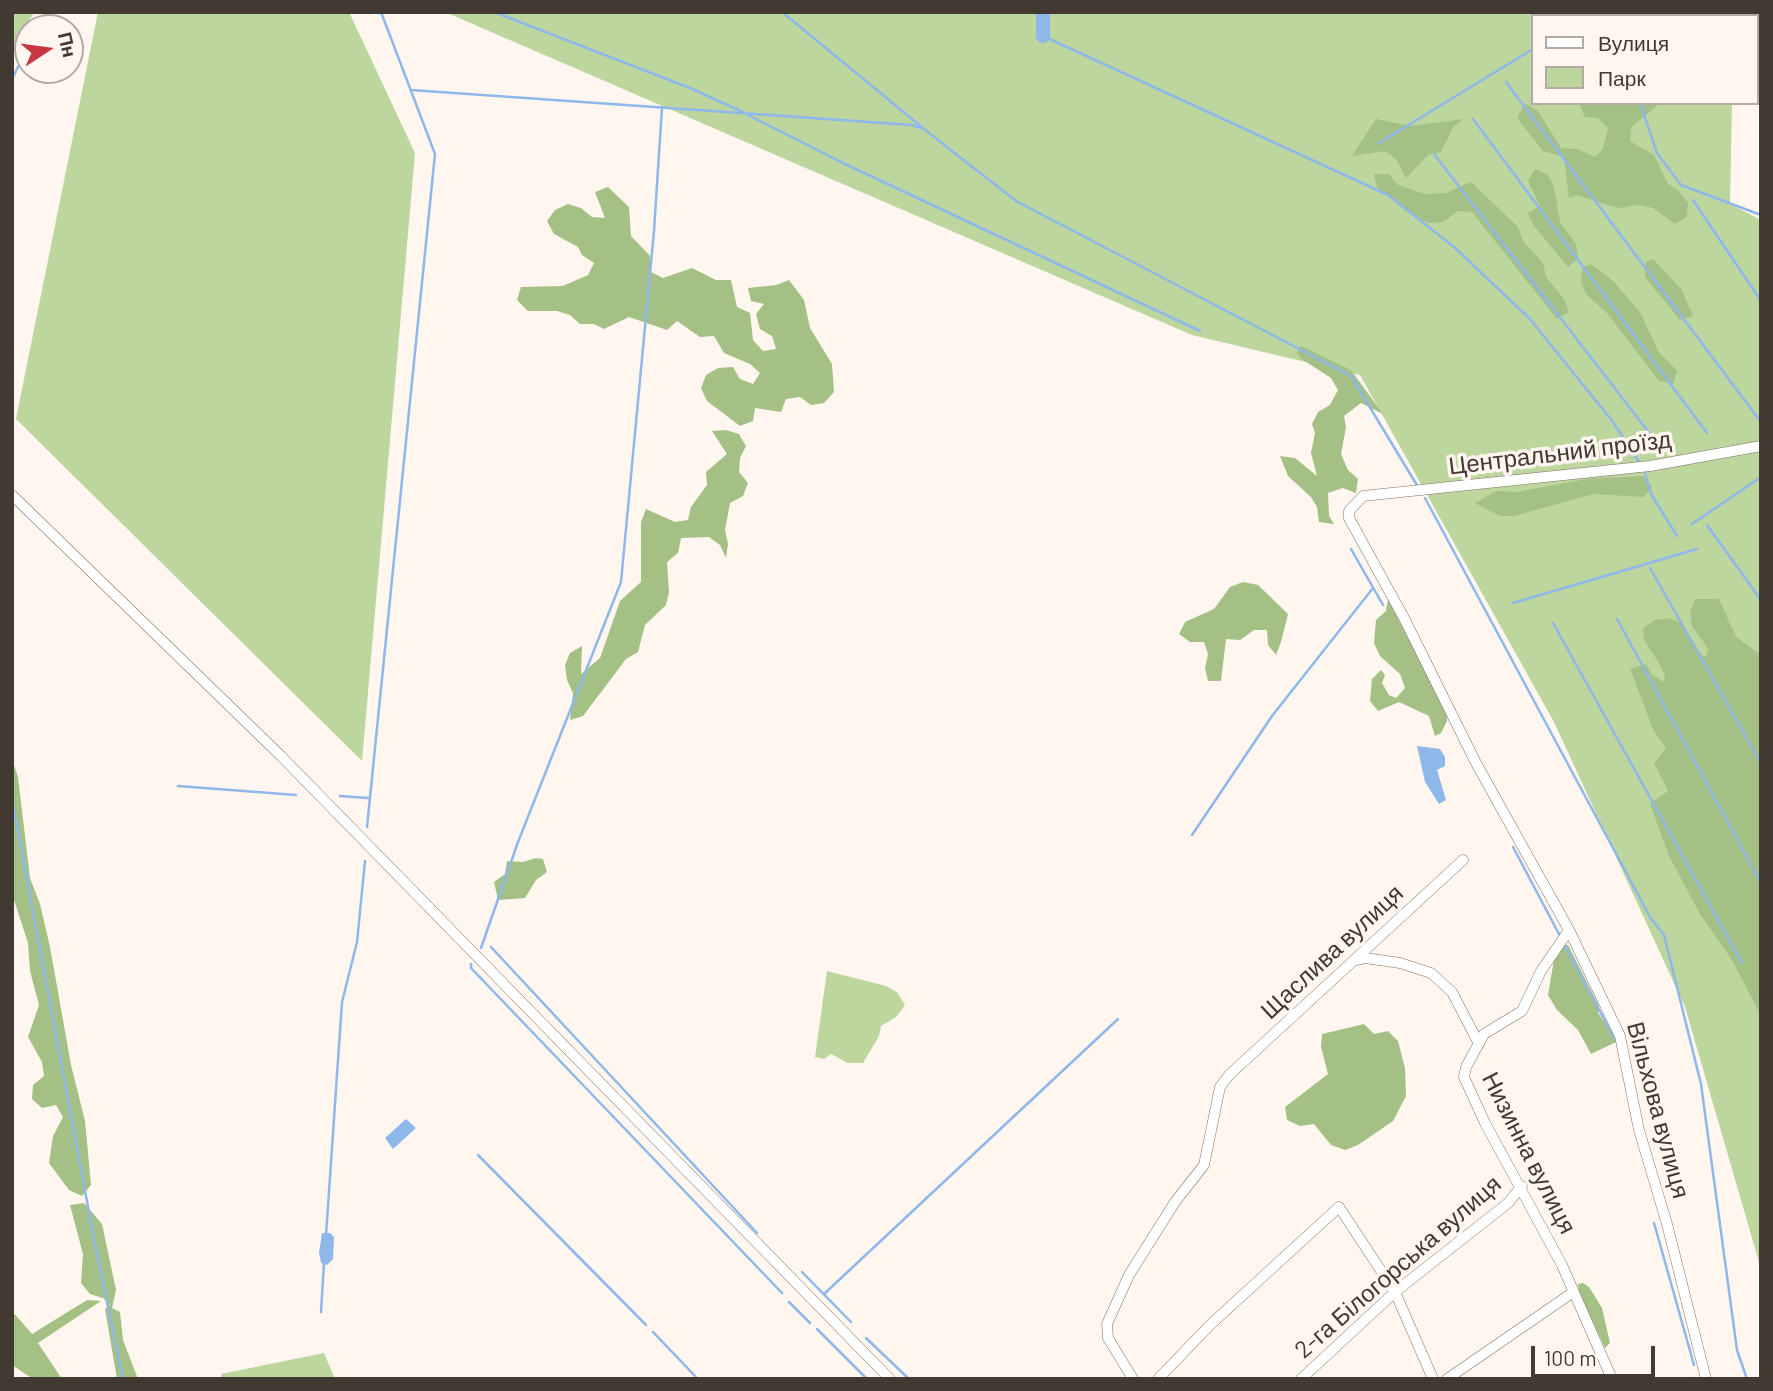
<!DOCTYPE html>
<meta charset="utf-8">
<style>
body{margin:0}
#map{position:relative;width:1773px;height:1391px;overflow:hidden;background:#fef6ef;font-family:Barlow,sans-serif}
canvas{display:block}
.frame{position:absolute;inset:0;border:14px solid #413932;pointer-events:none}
.legend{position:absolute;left:1531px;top:14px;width:228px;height:91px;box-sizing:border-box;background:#fef6ef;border:2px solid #b2aaa3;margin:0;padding:9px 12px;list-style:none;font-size:21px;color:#413932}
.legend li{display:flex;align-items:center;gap:14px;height:35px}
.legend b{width:35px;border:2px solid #b2aaa3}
.north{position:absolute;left:14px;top:14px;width:70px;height:70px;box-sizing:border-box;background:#fef6ef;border:2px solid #b2aaa3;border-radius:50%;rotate:77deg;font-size:19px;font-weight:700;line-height:28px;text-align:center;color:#413932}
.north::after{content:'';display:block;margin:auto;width:24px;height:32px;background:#c73741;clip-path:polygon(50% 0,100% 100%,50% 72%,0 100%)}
.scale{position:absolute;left:1531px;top:1346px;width:124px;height:32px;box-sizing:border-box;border:4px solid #413932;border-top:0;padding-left:9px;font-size:21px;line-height:24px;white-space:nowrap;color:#413932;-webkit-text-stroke:5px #fef6ef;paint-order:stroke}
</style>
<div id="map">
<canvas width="1773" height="1391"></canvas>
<div class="frame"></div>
<ul class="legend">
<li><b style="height:9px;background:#fff"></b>Вулиця</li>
<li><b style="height:19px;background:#bcd69e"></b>Парк</li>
</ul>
<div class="north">Пн</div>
<div class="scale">100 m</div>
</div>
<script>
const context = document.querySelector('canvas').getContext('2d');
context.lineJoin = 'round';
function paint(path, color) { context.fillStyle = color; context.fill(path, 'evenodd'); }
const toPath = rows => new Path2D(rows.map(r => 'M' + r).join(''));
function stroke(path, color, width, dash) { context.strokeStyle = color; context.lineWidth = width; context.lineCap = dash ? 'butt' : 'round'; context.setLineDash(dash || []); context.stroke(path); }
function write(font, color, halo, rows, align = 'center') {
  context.font = font + ' Barlow,sans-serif'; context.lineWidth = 7; context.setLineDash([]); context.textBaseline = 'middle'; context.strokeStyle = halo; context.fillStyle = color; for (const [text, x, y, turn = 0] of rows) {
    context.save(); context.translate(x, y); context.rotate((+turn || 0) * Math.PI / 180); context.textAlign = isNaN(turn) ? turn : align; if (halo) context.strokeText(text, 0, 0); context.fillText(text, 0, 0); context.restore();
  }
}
paint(toPath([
 [12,12,34,12,12,55],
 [98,12,349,12,415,153,362,761,16,419],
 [445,12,1733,12,1734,16,1533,16,1533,103,1732,103,1730,204,1761,220,1761,1269,1685,1007,1554,722,1360,375,1192,335],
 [827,971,886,986,897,992,905,1005,896,1017,881,1026,879,1036,863,1063,848,1063,831,1054,824,1059,815,1057],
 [324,1353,335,1379,222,1379,221,1374]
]), '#bcd69e');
paint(toPath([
 [1525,103,1538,111,1561,148,1577,149,1595,157,1603,149,1608,128,1598,118,1585,117,1579,104,1654,103,1657,106,1631,127,1630,141,1654,155,1668,184,1679,191,1688,203,1687,217,1675,224,1653,208,1639,205,1618,208,1576,195,1569,198,1564,157,1543,151,1517,118],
 [1376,119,1410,126,1464,119,1454,126,1441,152,1428,155,1406,178,1396,159,1385,151,1352,156],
 [1535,169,1548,175,1554,187,1560,222,1576,244,1578,258,1568,267,1534,226,1528,213,1540,206,1528,181],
 [1374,174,1389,174,1398,185,1425,194,1446,193,1471,182,1518,227,1523,241,1543,263,1546,277,1564,299,1569,312,1557,319,1472,212,1458,211,1443,222,1429,223,1416,218,1377,187],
 [608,187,629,207,631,236,650,256,651,272,663,278,692,268,716,280,731,280,737,307,750,313,753,340,763,351,776,349,772,336,760,329,756,314,764,304,751,301,748,288,776,285,789,280,804,300,810,328,832,364,834,392,824,403,811,405,800,397,786,399,781,412,755,408,753,421,740,426,707,401,701,388,706,375,718,368,733,367,740,379,753,384,760,373,750,364,724,353,714,336,700,337,677,321,667,330,629,317,604,329,594,324,580,324,570,315,557,311,528,311,517,300,521,287,563,286,588,275,594,263,582,255,578,247,554,234,547,221,555,210,568,204,581,208,592,217,605,218,595,192],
 [1653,259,1682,290,1693,316,1680,320,1645,277,1646,262],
 [1591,264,1613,281,1640,312,1658,351,1677,371,1673,384,1659,381,1607,313,1586,294,1581,281,1583,267],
 [1301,346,1351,370,1383,414,1361,403,1344,416,1346,427,1341,454,1348,470,1358,479,1356,493,1343,488,1328,493,1329,516,1334,524,1319,522,1317,507,1311,497,1288,476,1280,456,1295,458,1317,476,1311,453,1315,433,1312,424,1318,412,1330,405,1338,390,1331,378,1300,358,1297,352],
 [726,430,739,434,746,446,740,458,739,472,748,483,743,496,730,503,725,530,728,544,726,558,720,545,709,537,681,538,678,553,667,562,669,592,666,605,645,625,638,652,626,659,583,716,570,720,573,693,567,680,565,665,570,653,582,646,581,674,600,658,620,601,641,582,641,522,646,509,675,522,688,520,691,507,707,485,706,472,727,454,712,431],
 [1643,476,1652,486,1644,497,1593,494,1514,516,1500,516,1475,503,1496,491,1516,492,1587,479],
 [1243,582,1258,585,1288,614,1281,642,1276,655,1268,645,1267,630,1254,630,1240,640,1226,639,1221,681,1208,681,1205,668,1208,654,1204,642,1190,642,1179,634,1185,622,1214,609,1230,587],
 [1388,599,1447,714,1447,721,1441,733,1435,736,1429,716,1399,702,1378,711,1370,701,1372,679,1381,670,1385,675,1382,683,1389,695,1396,698,1405,688,1400,674,1380,656,1374,643,1376,620,1386,611],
 [1695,599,1719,599,1736,637,1761,655,1761,1016,1732,960,1700,914,1669,856,1650,804,1668,791,1654,763,1666,749,1653,729,1630,669,1646,664,1652,675,1664,682,1665,675,1659,663,1644,640,1643,628,1655,620,1669,618,1681,623,1695,648,1705,657,1709,650,1692,626,1690,612],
 [12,759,18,777,30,878,40,904,50,947,71,1065,85,1121,91,1185,82,1196,69,1190,49,1163,53,1136,63,1117,56,1105,42,1108,32,1099,33,1085,44,1076,42,1062,28,1037,39,1005,30,971,28,943,14,900],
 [536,858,543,859,547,872,536,880,525,898,498,900,494,882,505,874,507,861,523,862],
 [1564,945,1568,945,1599,1006,1598,1013,1618,1041,1591,1054,1578,1030,1557,1010,1548,995,1555,954],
 [1364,1024,1374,1034,1388,1031,1398,1041,1405,1068,1406,1096,1393,1121,1358,1145,1345,1150,1331,1145,1314,1124,1300,1126,1287,1120,1285,1107,1328,1074,1321,1047,1322,1034],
 [84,1203,102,1224,116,1290,112,1308,120,1312,123,1340,138,1379,117,1379,105,1309,110,1305,103,1298,90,1294,81,1283,83,1254,70,1205],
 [1583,1283,1589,1287,1602,1308,1610,1343,1605,1348,1579,1292,1578,1284],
 [87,1300,101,1301,38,1343,62,1379,33,1379,12,1365,12,1311,32,1334]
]), '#a4c084');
paint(toPath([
 [1417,746,1440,749,1445,757,1445,766,1437,770,1446,800,1439,804,1425,782],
 [406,1119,416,1128,393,1149,385,1138],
 [322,1233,330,1233,334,1237,333,1259,327,1265,321,1263,319,1253]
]), '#8eb7ea');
stroke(toPath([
 [494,12,690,88,743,112],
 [782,12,923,128],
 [1607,12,1608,16],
 [38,28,46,12],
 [1043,36,1388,195,1454,247,1530,319,1613,422,1641,465],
 [12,79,28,47],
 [1506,82,1761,422],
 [411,90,912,125,924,129,1016,201,1351,376,1418,487],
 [1640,103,1657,153,1681,185,1761,215],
 [748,115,843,163,1200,331],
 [1473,119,1707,433],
 [1379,143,1533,49],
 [1434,154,1650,434],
 [1693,200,1761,301],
 [1644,470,1651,494,1677,536],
 [1425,498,1650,917,1664,935,1701,1084,1737,1350,1747,1379],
 [1692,524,1761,477],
 [1707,525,1761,600],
 [1351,549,1383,605],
 [1650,568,1761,763],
 [1513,603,1697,549],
 [1617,619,1761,883],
 [1553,623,1742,963],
 [178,786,296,795],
 [340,796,368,798],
 [12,799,94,1239,123,1379],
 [367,827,435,154,381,12],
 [1192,835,1272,716,1373,588],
 [1513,847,1560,936],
 [1564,944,1614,1038],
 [491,947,757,1233],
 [481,948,518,842,621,582,654,231,662,107],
 [471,964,471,968,782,1293],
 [478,1155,646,1325],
 [1654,1223,1694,1365],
 [326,1235,342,1002,357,942,365,861],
 [802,1272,851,1322],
 [824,1294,1118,1019],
 [789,1302,810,1323],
 [321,1312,324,1263],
 [817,1329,867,1379],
 [653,1332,696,1377],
 [866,1338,909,1379],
 [1696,1378,1697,1379]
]), '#8eb7ea', 2.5);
stroke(toPath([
 [1043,36,1043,12]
]), '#8eb7ea', 14);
const minor = toPath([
 [12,495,281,756,890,1379],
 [1569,930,1541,971,1522,1011,1484,1034,1466,1067,1464,1077,1485,1123,1562,1265,1612,1379],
 [1357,960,1365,958,1400,963,1431,973,1452,992,1479,1044],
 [1133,1379,1108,1338,1107,1324,1129,1275,1175,1202,1204,1165,1220,1087,1229,1075,1463,860],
 [1158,1379,1210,1325,1339,1207,1395,1292,1433,1379],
 [1301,1379,1395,1292,1508,1203,1522,1186],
 [1447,1379,1572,1293],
 [1706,1379,1667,1224,1639,1130,1620,1036,1569,930,1476,763,1404,618,1349,518,1349,511,1363,496,1650,466,1761,446]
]);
stroke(minor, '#817061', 11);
stroke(minor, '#fff', 10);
write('24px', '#413932', '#fef6ef', [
 ["Центральний проїзд",1560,453,-7],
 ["Щаслива вулиця",1332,952,-43],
 ["Вільхова вулиця",1658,1110,75],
 ["Низинна вулиця",1529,1153,63],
 ["2-га Білогорська вулиця",1398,1267,-41]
]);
</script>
